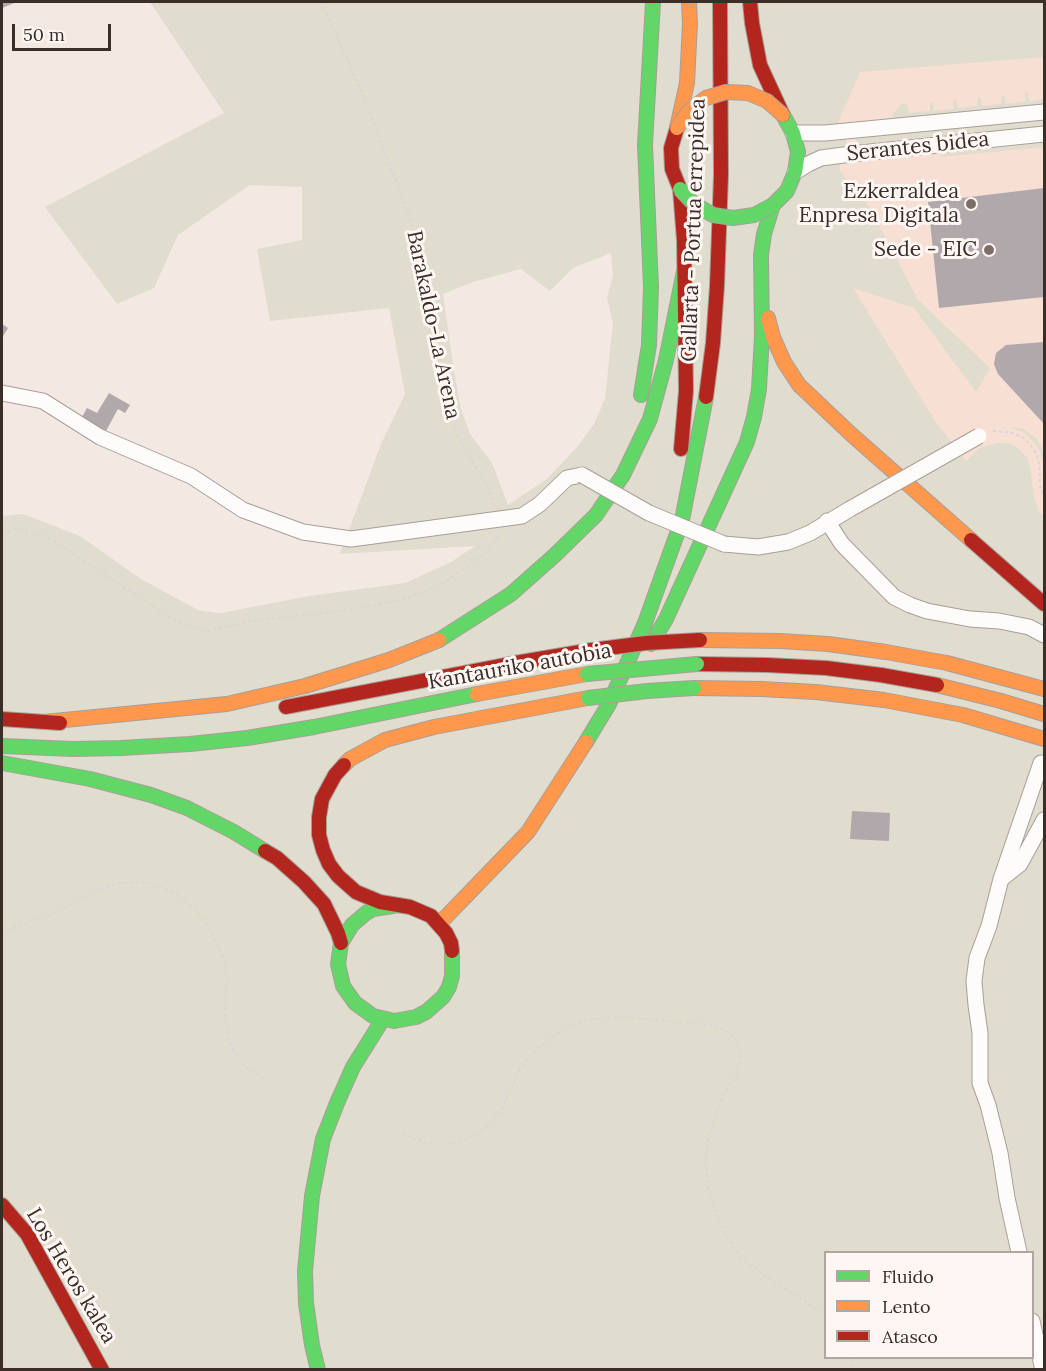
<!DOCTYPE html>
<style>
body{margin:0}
#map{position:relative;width:1046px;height:1371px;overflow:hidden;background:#f4e8e3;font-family:Lora,serif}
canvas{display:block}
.frame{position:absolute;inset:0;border:3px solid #3b2d27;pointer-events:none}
.legend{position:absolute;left:824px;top:1251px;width:210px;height:108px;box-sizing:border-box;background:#fdf6f3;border:2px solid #afa6a1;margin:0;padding:8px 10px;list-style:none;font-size:18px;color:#3b2d27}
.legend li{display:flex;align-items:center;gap:12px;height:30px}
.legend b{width:30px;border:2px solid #afa6a1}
.scale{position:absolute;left:12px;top:24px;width:99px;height:27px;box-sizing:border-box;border:3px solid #3b2d27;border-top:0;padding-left:8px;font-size:18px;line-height:21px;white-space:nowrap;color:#3b2d27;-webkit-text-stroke:4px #fdf6f3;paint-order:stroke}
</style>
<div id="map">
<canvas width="1046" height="1371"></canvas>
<div class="frame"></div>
<ul class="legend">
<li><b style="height:8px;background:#63d668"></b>Fluido</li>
<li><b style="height:8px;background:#ff974d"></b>Lento</li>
<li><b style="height:8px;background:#b3261e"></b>Atasco</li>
</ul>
<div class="scale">50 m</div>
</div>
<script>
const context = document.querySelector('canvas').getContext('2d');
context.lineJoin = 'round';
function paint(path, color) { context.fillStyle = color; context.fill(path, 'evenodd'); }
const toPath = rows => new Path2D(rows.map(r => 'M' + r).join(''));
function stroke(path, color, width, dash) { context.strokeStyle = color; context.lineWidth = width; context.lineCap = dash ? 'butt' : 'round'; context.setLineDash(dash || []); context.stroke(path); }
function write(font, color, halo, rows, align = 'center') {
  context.font = font + ' Lora,serif'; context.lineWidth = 6; context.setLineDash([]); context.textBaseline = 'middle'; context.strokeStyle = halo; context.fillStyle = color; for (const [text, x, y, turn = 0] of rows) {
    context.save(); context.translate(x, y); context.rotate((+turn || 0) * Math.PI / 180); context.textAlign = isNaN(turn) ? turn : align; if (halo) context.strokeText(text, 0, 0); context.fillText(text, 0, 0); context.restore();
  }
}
paint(toPath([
 [1044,2,1044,587,907,464,766,52]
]), '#f7dfd4');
paint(toPath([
 [150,2,1044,2,1044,57,860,72,839,120,839,140,846,140,846,146,839,148,840,171,870,208,918,300,990,368,976,392,914,308,853,288,935,421,966,461,980,448,996,443,1009,443,1018,448,1028,459,1031,473,1034,497,1039,511,1044,517,1044,1369,2,1369,2,516,23,514,80,536,141,579,200,611,221,613,309,596,405,583,451,562,475,546,340,554,381,444,405,394,389,308,270,321,257,249,302,240,302,187,250,185,178,235,154,288,117,304,45,207,224,113],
 [611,253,613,275,607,298,613,323,605,399,594,424,577,447,547,479,508,505,492,463,470,434,461,409,454,371,443,294,473,282,521,269,550,291,573,268],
 [826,1252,1032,1252,1032,1358,826,1358],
 [1026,92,1028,93,1029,101,1044,100,1044,104,894,118,892,117,893,114,901,104,907,104,909,113,930,111,930,102,933,103,934,111,954,109,953,101,956,99,958,108,977,106,978,97,981,98,982,106,1001,104,1001,97,1003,95,1005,96,1006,104,1025,102,1025,94],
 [1044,120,1044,127,856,146,856,138],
 [1044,143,1044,147,939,157,947,153],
 [1007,426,1023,429,1036,438,1044,452,1044,468,1040,451,1034,442,1023,432]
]), '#e0ddce');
paint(toPath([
 [2,2,17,2,2,8],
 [1044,188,1044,297,939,308,928,202],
 [2,324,8,328,2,338],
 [1044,342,1044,424,998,374,994,364,996,353,1006,345],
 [109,393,130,405,125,413,118,409,106,431,82,417,87,408,97,413],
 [852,811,890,813,889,841,850,839]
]), '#b0a8ab');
const street = toPath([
 [793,133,825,133,1044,112],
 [795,172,808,164,821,158,851,154,1044,134],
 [2,393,43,401,100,437,191,476,243,510,303,532,351,539,522,516,540,504,567,478,582,475],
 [827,521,842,544,894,597,910,605,927,611,970,619,999,621,1029,627,1044,635],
 [724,544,758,547,788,542,810,533,850,509],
 [1001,879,1020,864,1044,820],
 [1019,1252,1007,1198,1000,1153,988,1105,980,1083,980,1033,976,1005,974,981,977,958,989,926,1001,879,1041,763],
 [1032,1321,1043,1370]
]);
const fast = toPath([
 [773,205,787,191,795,172,798,152,793,133,783,115],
 [641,395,649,345,651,287,645,145,653,2],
 [439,640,511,594,555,555,596,515,623,475,650,419,666,360,684,271],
 [651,644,666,619,747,442,754,417,759,389,762,336,761,255,764,234,773,205],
 [586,742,609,704,645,623,682,520,706,397],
 [2,746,73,749,121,748,190,744,247,738,314,727,477,694],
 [2,763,90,779,151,795,187,808,234,832,265,851],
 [399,905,373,909,366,913,352,925,341,943,338,964,343,986,355,1003,373,1016,394,1021,416,1017,426,1012,443,997,449,987,452,976,452,951],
 [318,1370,312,1345,306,1303,305,1271,312,1196,323,1139,337,1103,353,1067,383,1019]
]);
const slow = toPath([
 [677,128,687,83,690,23,689,2],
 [768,318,773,337,784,362,799,385,852,435,971,540],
 [700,640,780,641,828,644,886,652,947,663,1044,689],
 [937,685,1001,701,1044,714],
 [694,688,761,689,816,692,884,700,963,715,1044,739],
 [477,694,587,674],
 [44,722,227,704,305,686,389,660,439,640],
 [344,765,350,759,385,740,434,727,588,698],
 [439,924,528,832,586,742]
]);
const jam = toPath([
 [750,2,752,23,760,65,783,115],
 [677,128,671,148,672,169,680,189],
 [680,189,684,240,686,391,681,449],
 [706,397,713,343,717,286,721,175,720,2],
 [971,540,1044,604],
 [697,664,767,665,826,668,881,675,937,685],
 [286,707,515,663,592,650],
 [2,719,60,723],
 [344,765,335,775,322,799,319,817,319,835,323,850,329,864,338,876,356,892,380,902,410,907,431,916,446,933,451,943,452,951],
 [265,851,277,858,304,882,324,904,338,933,341,943],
 [2,1205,27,1234,102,1370]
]);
stroke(street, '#a99e99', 17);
stroke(fast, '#a99e99', 16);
stroke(slow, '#a99e99', 16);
stroke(jam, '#a99e99', 16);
stroke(toPath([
 [321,2,364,97,410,219,427,277,444,392,458,437,489,489,495,505],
 [993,431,1013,433,1024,438,1031,446,1037,455,1039,463,1040,485,1044,497],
 [2,533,20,528,48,537,174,620,208,631,256,620,333,612,403,600,441,585,486,553,497,538,498,534],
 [2,932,47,916,99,889,122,883,146,882,174,892,195,909,208,925,223,956,227,977,225,1019,231,1047,245,1067,264,1078],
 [402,1133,427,1144,452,1144,473,1136,488,1126,501,1110,520,1069,537,1049,553,1036,569,1026,595,1019,621,1017,712,1025,731,1033,739,1046,740,1059,737,1074,723,1096,708,1136,706,1162,708,1187,714,1208,726,1235,741,1258,764,1275,803,1300,826,1316],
 [852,1358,854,1370]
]), '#dad6d5', 2, [3, 3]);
stroke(street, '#fdfcfb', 15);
stroke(fast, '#63d668', 14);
stroke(slow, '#ff974d', 14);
stroke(jam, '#b3261e', 14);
const streetBridge = toPath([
 [582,475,649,513,724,544],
 [850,509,979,436]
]);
const fastBridge = toPath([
 [680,189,694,204,713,215,733,218,754,215,773,205],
 [587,674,697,664],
 [588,698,647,691,694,688]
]);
const slowBridge = toPath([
 [677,128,689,111,706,98,726,92,748,93,767,101,783,115]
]);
const jamBridge = toPath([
 [592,650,646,643,700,640]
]);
stroke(streetBridge, '#a99e99', 17, []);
stroke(fastBridge, '#a99e99', 16, []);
stroke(slowBridge, '#a99e99', 16, []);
stroke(jamBridge, '#a99e99', 16, []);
stroke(streetBridge, '#fdfcfb', 15);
stroke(fastBridge, '#63d668', 14);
stroke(slowBridge, '#ff974d', 14);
stroke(jamBridge, '#b3261e', 14);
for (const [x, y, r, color] of [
 [971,204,6,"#7c6e69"],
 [989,250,6,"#7c6e69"]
]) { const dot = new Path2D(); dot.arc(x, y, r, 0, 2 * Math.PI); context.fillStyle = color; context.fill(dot); stroke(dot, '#fdf6f3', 2); }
write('21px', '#3b2d27', '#fdf6f3', [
 ["Serantes bidea",918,147,-6],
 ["Gallarta - Portua errepidea",694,230,-88],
 ["Barakaldo-La Arena",433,325,78],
 ["Kantauriko autobia",520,667,-10],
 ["Los Heros kalea",71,1276,59]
]);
write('21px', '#3b2d27', '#fdf6f3', [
 ["Ezkerraldea",959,192],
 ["Enpresa Digitala",959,216],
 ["Sede - EIC",977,250]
], 'right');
</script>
